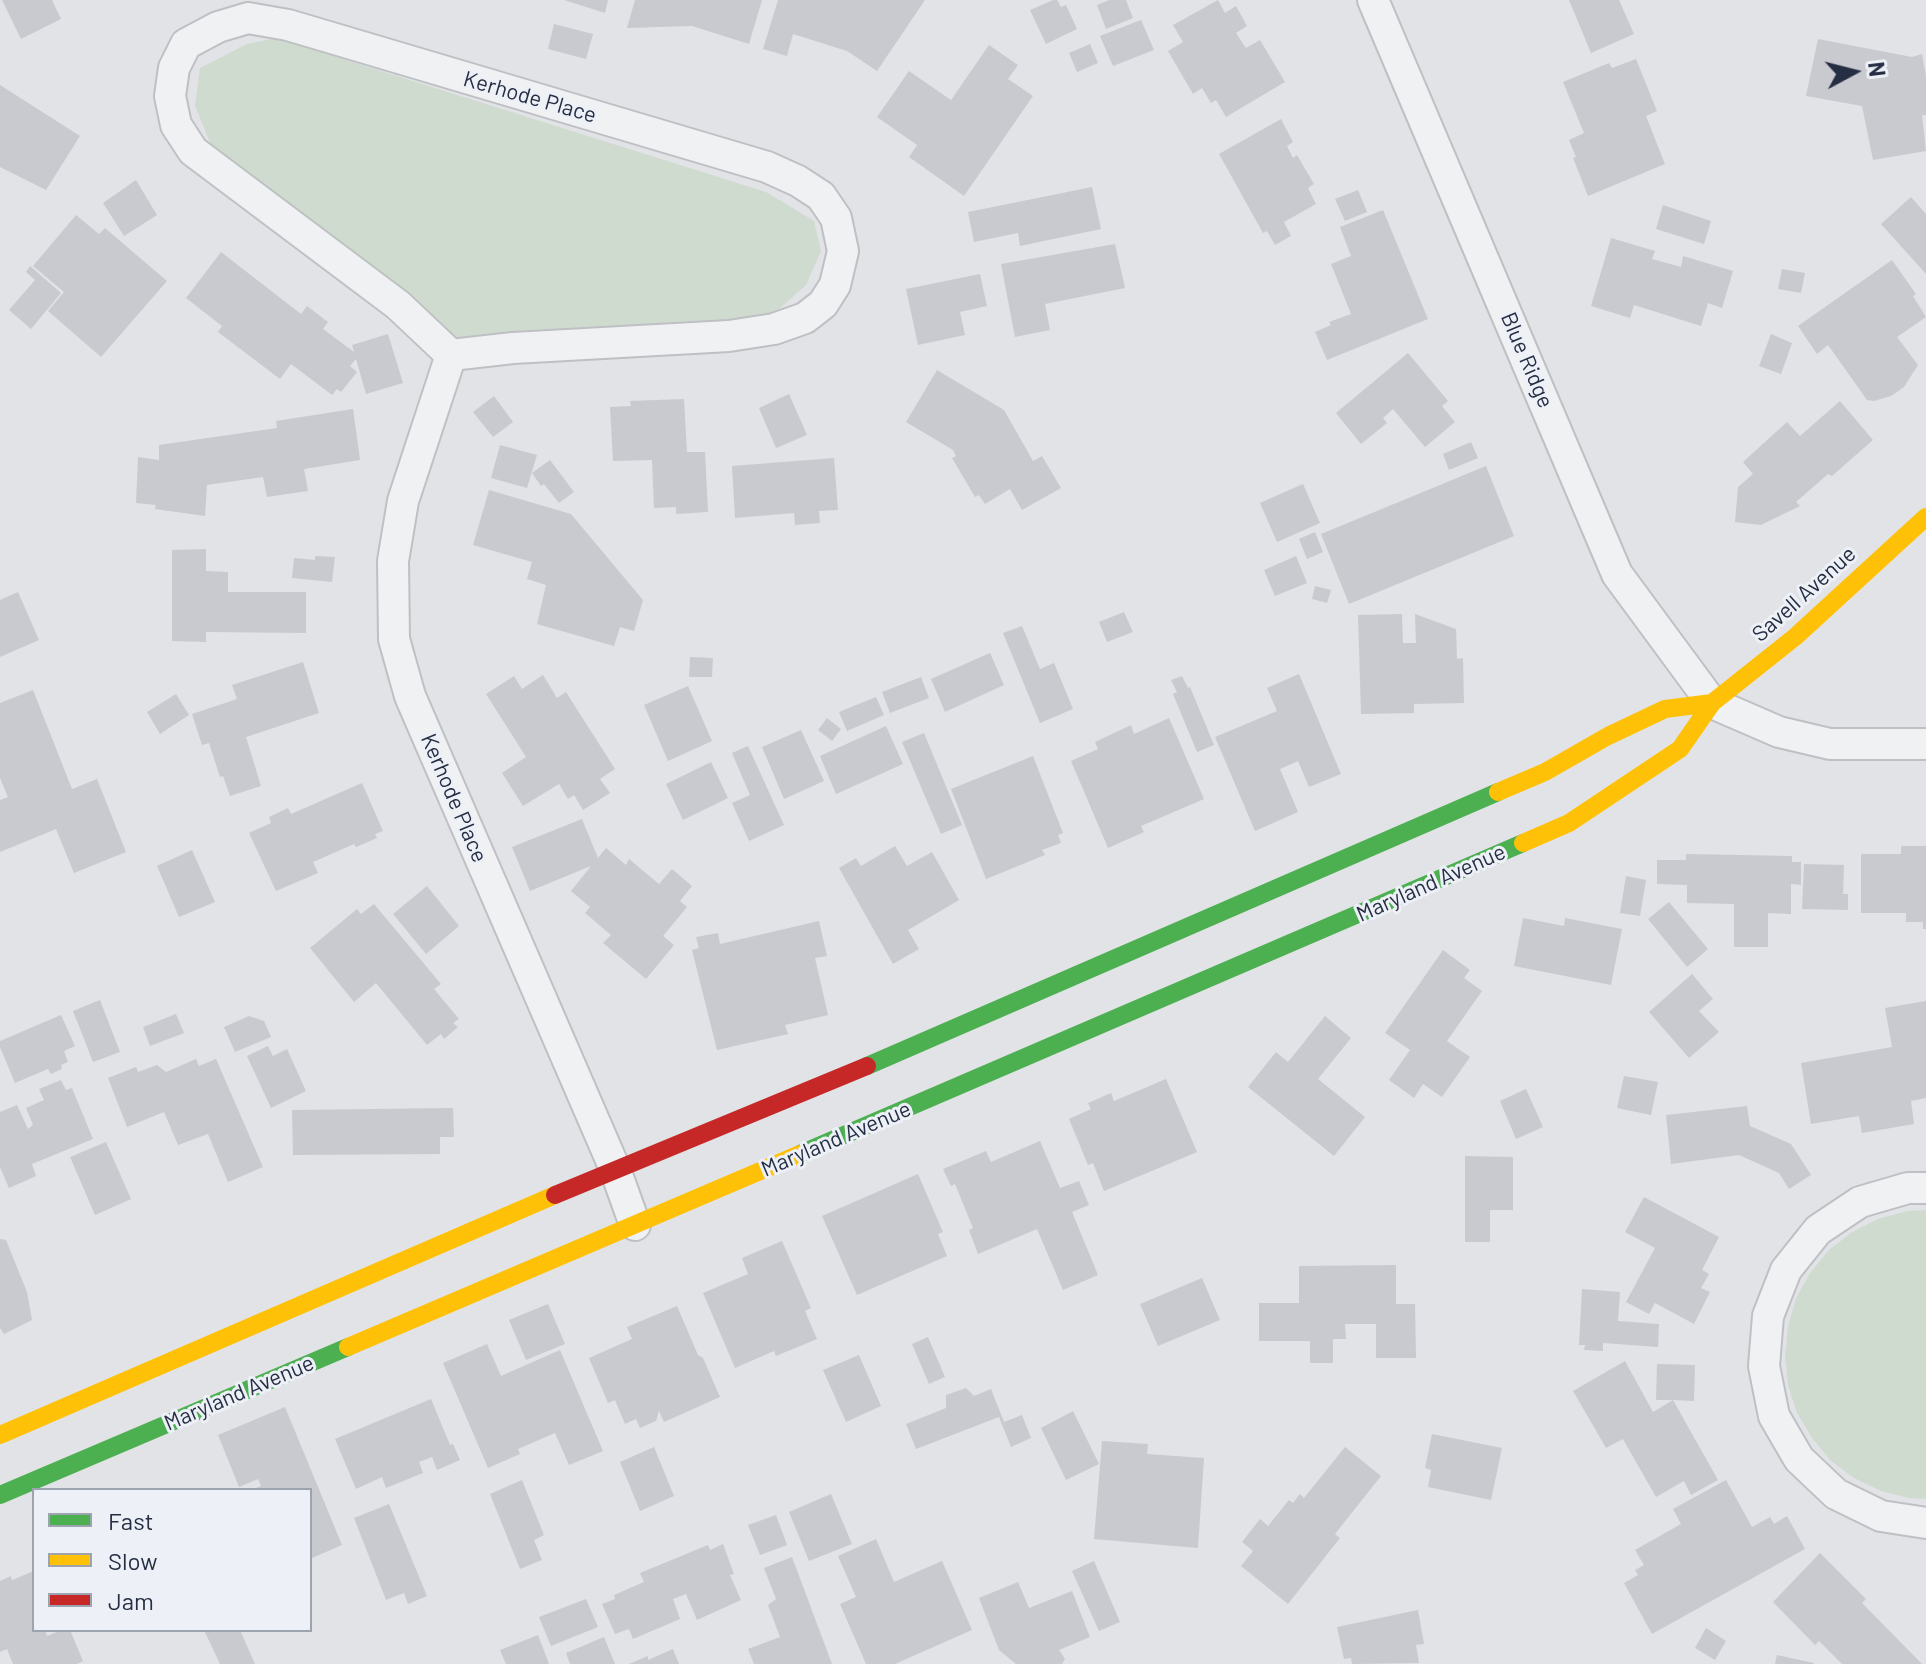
<!DOCTYPE html>
<style>
body{margin:0}
#map{position:relative;width:1926px;height:1664px;overflow:hidden;background:#e1e3e6;font-family:Barlow,sans-serif}
canvas{display:block}
.legend{position:absolute;left:32px;top:1488px;width:280px;height:144px;box-sizing:border-box;background:#edf1f7;border:2px solid #9da3af;margin:0;padding:10px 14px;list-style:none;font-size:24px;color:#252e42}
.legend li{display:flex;align-items:center;gap:16px;height:40px}
.legend b{width:40px;border:2px solid #9da3af}
.north{position:absolute;left:1814px;top:32px;width:80px;height:80px;-webkit-text-stroke:6px #edf1f7;paint-order:stroke;rotate:83deg;font-size:22px;font-weight:700;line-height:32px;text-align:center;color:#252e42}
.north::after{content:'';display:block;margin:auto;width:28px;height:36px;background:#252e42;clip-path:polygon(50% 0,100% 100%,50% 72%,0 100%)}
</style>
<div id="map">
<canvas width="1926" height="1664"></canvas>
<ul class="legend">
<li><b style="height:10px;background:#4caf50"></b>Fast</li>
<li><b style="height:10px;background:#ffc107"></b>Slow</li>
<li><b style="height:10px;background:#c62828"></b>Jam</li>
</ul>
<div class="north">N</div>
</div>
<script>
const context = document.querySelector('canvas').getContext('2d');
context.lineJoin = 'round';
function paint(path, color) { context.fillStyle = color; context.fill(path, 'evenodd'); }
const toPath = rows => new Path2D(rows.map(r => 'M' + r).join(''));
function stroke(path, color, width, dash) { context.strokeStyle = color; context.lineWidth = width; context.lineCap = dash ? 'butt' : 'round'; context.setLineDash(dash || []); context.stroke(path); }
function write(font, color, halo, rows, align = 'center') {
  context.font = font + ' Barlow,sans-serif'; context.lineWidth = 6; context.setLineDash([]); context.textBaseline = 'middle'; context.strokeStyle = halo; context.fillStyle = color; for (const [text, x, y, turn = 0] of rows) {
    context.save(); context.translate(x, y); context.rotate((+turn || 0) * Math.PI / 180); context.textAlign = isNaN(turn) ? turn : align; if (halo) context.strokeText(text, 0, 0); context.fillText(text, 0, 0); context.restore();
  }
}
paint(toPath([
 [276,38,766,192,814,221,821,251,806,285,769,318,457,339,214,152,195,106,200,68,247,44],
 [1926,1210,1926,1499,1909,1498,1881,1491,1854,1478,1831,1461,1812,1438,1797,1413,1788,1385,1785,1356,1788,1327,1796,1298,1810,1273,1829,1250,1852,1232,1878,1219,1907,1211]
]), '#d0dbd0');
paint(toPath([
 [2,0,52,0,61,19,21,39],
 [564,0,608,0,605,13],
 [635,0,762,0,749,44,692,26,627,28],
 [778,0,925,0,877,71,847,51,793,34,787,56,763,49],
 [1053,0,1057,0,1061,7,1066,5,1077,29,1046,44,1030,10],
 [1109,0,1126,0,1133,18,1106,29,1097,5],
 [1218,0,1225,13,1236,6,1247,26,1236,33,1246,48,1260,40,1285,82,1226,117,1216,100,1211,103,1202,88,1193,94,1168,51,1183,42,1173,25],
 [1569,0,1619,0,1634,34,1591,53],
 [1141,20,1154,50,1113,66,1100,36],
 [554,24,593,34,586,59,548,49],
 [1818,39,1912,57,1922,54,1926,76,1926,115,1922,115,1926,151,1873,160,1862,106,1806,96],
 [1090,44,1098,63,1077,72,1069,53],
 [989,45,1018,65,1008,79,1033,96,964,196,909,157,917,145,877,117,909,71,951,100],
 [1636,59,1657,111,1646,116,1665,164,1588,196,1573,158,1576,157,1569,140,1584,133,1563,82,1609,63,1612,68],
 [0,85,80,136,46,190,0,167],
 [1281,119,1293,142,1287,146,1293,158,1297,155,1314,184,1308,188,1316,204,1284,222,1291,236,1275,245,1267,231,1263,233,1219,154],
 [136,180,157,215,124,236,103,203],
 [1092,187,1101,229,1020,246,1018,233,974,242,968,212],
 [1358,190,1367,212,1345,221,1335,199],
 [1911,197,1926,214,1926,274,1881,224],
 [1663,205,1711,221,1704,244,1656,229],
 [1383,210,1428,319,1327,360,1315,332,1331,325,1329,322,1351,314,1331,264,1351,256,1340,227],
 [76,215,99,234,105,228,167,281,101,357,48,311,64,292,33,266],
 [1611,238,1655,251,1652,259,1681,267,1683,256,1733,271,1722,308,1708,303,1701,326,1634,305,1630,318,1591,306],
 [1115,244,1125,288,1045,304,1050,330,1015,337,1001,264],
 [221,252,301,314,307,306,328,322,323,329,354,352,352,345,388,334,403,383,366,394,356,359,350,366,357,372,341,392,337,389,332,395,291,364,280,379,218,332,222,326,186,298],
 [1892,260,1916,294,1913,296,1926,317,1897,337,1918,365,1904,387,1891,396,1874,401,1867,400,1828,345,1817,354,1798,326],
 [30,266,61,293,31,329,9,310,35,280,26,272],
 [1782,269,1805,273,1801,293,1778,289],
 [980,274,987,306,960,312,965,335,918,345,906,289],
 [1771,334,1792,343,1781,374,1759,366],
 [1408,353,1448,401,1442,406,1455,422,1425,447,1393,409,1383,418,1387,423,1361,444,1336,413],
 [937,370,1004,410,1033,461,1042,456,1061,488,1022,510,1010,489,985,504,979,495,975,497,952,458,956,456,953,450,906,422],
 [789,394,807,435,776,448,759,408],
 [494,396,513,422,493,437,473,412],
 [684,399,687,452,705,452,708,512,676,514,676,507,654,508,652,460,613,461,610,407,631,406,630,401],
 [1840,401,1873,440,1832,476,1828,474,1796,502,1800,506,1761,525,1735,522,1738,487,1753,474,1743,462,1787,422,1800,436],
 [353,409,360,460,304,469,308,491,267,497,263,477,207,485,205,516,155,509,156,505,136,503,138,457,159,460,159,445,277,428,276,421],
 [1471,442,1478,458,1449,470,1443,454],
 [500,445,537,455,527,488,491,478],
 [834,458,838,510,819,511,820,523,795,525,794,513,735,518,732,466],
 [550,460,574,492,559,503,544,484,541,486,532,473],
 [1486,466,1514,536,1349,604,1321,534],
 [1303,484,1320,523,1277,542,1260,503],
 [489,490,571,514,643,600,634,631,620,627,614,646,537,624,546,585,527,579,532,562,473,545],
 [1315,532,1323,552,1307,559,1299,539],
 [206,549,206,571,228,572,228,592,306,592,306,633,206,632,206,642,172,641,172,550],
 [315,556,335,557,332,582,292,578,294,558,315,560],
 [1296,556,1307,583,1275,596,1264,570],
 [1315,586,1331,590,1327,603,1312,599],
 [18,592,39,640,0,657,0,600],
 [1124,612,1133,632,1107,642,1099,622],
 [1402,614,1403,643,1416,643,1415,614,1456,629,1457,659,1463,658,1464,703,1414,704,1414,713,1361,714,1358,615],
 [1022,626,1040,669,1054,663,1073,709,1040,723,1003,633],
 [990,653,1004,685,945,712,931,679],
 [690,657,713,658,712,677,689,677],
 [303,662,319,713,246,737,261,786,230,796,223,776,220,777,209,743,202,745,192,714,237,699,232,685],
 [1299,674,1341,774,1309,787,1298,761,1280,769,1298,812,1255,831,1215,737,1277,711,1267,688],
 [543,675,557,698,566,692,615,769,600,779,610,793,583,810,574,795,568,799,559,784,523,806,502,773,526,757,486,694,514,676,522,689],
 [1182,676,1188,688,1190,687,1214,745,1197,752,1173,694,1177,692,1171,680],
 [921,677,929,698,890,713,882,692],
 [688,686,712,741,668,761,644,705],
 [33,690,72,789,97,779,126,852,74,873,56,829,0,852,0,800,8,797,0,778,0,703],
 [176,694,189,715,160,734,147,712],
 [876,697,884,715,847,731,839,712],
 [827,718,841,729,832,741,818,730],
 [1169,718,1204,799,1141,826,1144,832,1108,848,1071,761,1098,749,1095,742,1131,725,1134,734],
 [886,726,903,764,836,794,820,756],
 [801,730,824,781,784,799,762,747],
 [924,733,962,825,941,834,902,742],
 [748,746,784,825,749,841,732,803,750,795,732,753],
 [1033,756,1063,833,1058,835,1061,843,1042,850,1045,855,986,879,951,789],
 [711,762,728,798,683,820,666,784],
 [362,783,383,831,375,834,377,838,356,847,354,844,313,862,318,873,276,891,249,833,271,823,269,817,288,808,291,814],
 [582,819,598,858,606,848,626,865,629,859,659,884,672,869,692,886,680,901,687,907,663,936,674,945,646,979,603,943,611,935,585,913,590,907,571,891,591,866,530,891,512,847],
 [895,846,907,866,932,852,959,900,908,930,919,949,893,964,839,868,856,858,861,866],
 [1901,846,1926,846,1926,929,1923,929,1923,922,1906,922,1906,913,1861,913,1861,854,1901,854],
 [192,850,215,902,179,917,157,866],
 [1686,854,1792,856,1792,862,1801,862,1801,885,1791,884,1791,914,1768,913,1768,947,1734,947,1734,904,1687,903,1687,885,1657,884,1657,860,1686,860],
 [1804,864,1844,865,1843,894,1848,894,1848,910,1802,909],
 [1626,876,1646,880,1640,916,1620,913],
 [427,886,459,926,426,954,393,914],
 [1669,902,1708,949,1687,967,1648,919],
 [374,904,441,984,434,989,459,1019,453,1023,458,1027,444,1039,441,1034,427,1045,376,983,354,1002,310,948,357,909,361,914],
 [1523,918,1564,926,1565,918,1622,929,1611,985,1514,966],
 [819,921,827,956,815,958,828,1015,785,1025,788,1034,717,1050,692,950,699,948,696,937,718,933,720,944],
 [1443,950,1470,970,1464,978,1482,991,1447,1041,1470,1057,1442,1097,1423,1084,1414,1098,1389,1080,1410,1050,1385,1033],
 [1692,974,1713,999,1699,1011,1719,1032,1689,1058,1649,1012],
 [100,1000,120,1052,93,1062,73,1011],
 [1926,1001,1926,1098,1911,1101,1914,1124,1862,1133,1859,1116,1811,1124,1801,1063,1892,1047,1885,1008],
 [176,1014,184,1033,150,1046,143,1027],
 [61,1015,75,1046,64,1051,68,1062,61,1065,62,1069,51,1074,48,1069,15,1083,0,1047,0,1041],
 [249,1016,264,1021,271,1037,235,1052,224,1027],
 [1325,1016,1351,1038,1318,1079,1365,1117,1334,1156,1248,1087,1276,1052,1288,1062],
 [268,1046,273,1056,287,1049,306,1091,271,1108,247,1056],
 [196,1059,199,1066,216,1059,263,1167,228,1182,208,1134,178,1145,164,1112,127,1127,108,1078,136,1067,138,1072,157,1065,166,1072],
 [1624,1076,1658,1082,1651,1115,1617,1108],
 [1166,1079,1197,1152,1104,1191,1093,1163,1088,1165,1069,1119,1091,1109,1088,1103,1111,1093,1114,1101],
 [61,1080,66,1090,72,1088,93,1139,32,1164,36,1176,9,1188,0,1167,0,1112,17,1105,28,1129,33,1125,26,1108,44,1100,39,1089],
 [1526,1089,1543,1127,1516,1139,1500,1101],
 [1747,1106,1750,1126,1791,1144,1811,1175,1789,1189,1779,1173,1739,1155,1671,1164,1666,1115],
 [453,1108,454,1137,440,1137,440,1154,293,1155,292,1110],
 [1040,1141,1060,1188,1079,1181,1089,1205,1072,1212,1098,1275,1063,1290,1037,1229,978,1254,969,1230,973,1228,955,1184,951,1186,943,1169,986,1151,991,1162],
 [106,1142,131,1199,95,1215,70,1157],
 [1465,1156,1513,1157,1513,1210,1490,1210,1490,1242,1465,1242],
 [918,1174,943,1232,938,1234,947,1256,857,1295,822,1216],
 [1644,1197,1719,1237,1702,1270,1709,1274,1701,1288,1710,1292,1694,1324,1655,1303,1649,1314,1626,1302,1655,1248,1625,1232],
 [0,1239,6,1240,27,1292,32,1320,4,1334,0,1328],
 [782,1241,811,1308,805,1311,817,1339,776,1356,774,1351,735,1368,703,1293,748,1274,742,1258],
 [1396,1265,1396,1304,1415,1304,1416,1358,1376,1358,1376,1324,1345,1324,1346,1339,1333,1339,1333,1363,1310,1363,1310,1341,1259,1341,1259,1303,1299,1303,1299,1266],
 [1202,1278,1220,1320,1158,1346,1140,1304],
 [1582,1289,1620,1292,1618,1321,1659,1324,1658,1347,1603,1343,1603,1351,1584,1350,1585,1345,1579,1345],
 [548,1304,565,1344,526,1360,509,1320],
 [677,1306,698,1355,703,1358,720,1397,664,1422,659,1411,656,1421,640,1428,636,1419,625,1424,615,1400,608,1403,589,1358,632,1339,627,1327],
 [928,1337,945,1377,929,1384,912,1344],
 [487,1344,501,1376,560,1350,603,1451,569,1465,555,1433,518,1449,520,1454,488,1468,443,1363],
 [859,1355,881,1406,846,1422,823,1370],
 [1625,1361,1653,1412,1673,1400,1656,1400,1657,1364,1695,1365,1694,1401,1673,1400,1718,1480,1691,1495,1684,1481,1656,1497,1623,1439,1606,1448,1573,1391],
 [966,1388,974,1396,991,1389,1004,1422,1022,1415,1031,1438,1011,1447,999,1417,916,1449,906,1424,946,1408,946,1395],
 [431,1399,450,1445,453,1444,460,1460,437,1470,432,1457,419,1462,423,1473,386,1488,382,1477,356,1489,335,1439],
 [285,1407,342,1545,310,1559,310,1490,251,1490,261,1486,258,1479,239,1487,218,1435],
 [1073,1411,1099,1464,1066,1480,1041,1428],
 [1432,1434,1502,1448,1491,1500,1428,1487,1431,1470,1425,1468],
 [1102,1441,1148,1444,1147,1454,1204,1458,1198,1548,1094,1539],
 [654,1447,674,1496,640,1511,620,1462],
 [1345,1447,1381,1476,1335,1534,1340,1538,1288,1604,1241,1566,1253,1551,1242,1542,1260,1519,1268,1526,1289,1500,1293,1503,1300,1494,1304,1498],
 [522,1480,544,1535,534,1540,542,1560,520,1569,490,1494],
 [1726,1480,1752,1527,1770,1517,1774,1524,1787,1516,1805,1549,1652,1634,1624,1583,1638,1575,1635,1570,1644,1565,1635,1550,1681,1524,1673,1509],
 [831,1494,852,1544,809,1561,789,1512],
 [389,1504,427,1596,408,1604,404,1593,386,1600,354,1518],
 [776,1515,787,1545,760,1555,748,1525],
 [876,1539,894,1582,942,1561,972,1630,895,1664,866,1664,840,1604,856,1597,838,1556],
 [723,1544,734,1574,730,1575,741,1600,697,1620,686,1594,673,1599,680,1619,633,1639,629,1629,615,1634,602,1604,615,1599,614,1595,644,1582,640,1573,708,1545,710,1550],
 [1820,1553,1866,1599,1862,1603,1922,1664,1842,1664,1819,1641,1815,1645,1773,1602],
 [792,1557,832,1664,754,1664,748,1649,780,1637,768,1605,776,1599,764,1568],
 [1094,1561,1120,1622,1099,1631,1072,1571],
 [34,1571,34,1630,45,1630,47,1636,62,1630,70,1630,83,1661,77,1664,13,1664,7,1649,0,1652,0,1581,11,1576,12,1580],
 [1018,1582,1029,1608,1072,1591,1090,1637,1059,1650,1065,1659,1062,1664,1016,1664,999,1650,979,1598],
 [586,1599,598,1627,551,1646,539,1617],
 [1418,1610,1424,1644,1416,1645,1419,1663,1352,1664,1351,1658,1344,1659,1337,1627],
 [1706,1628,1726,1641,1715,1660,1695,1648],
 [204,1630,240,1630,255,1664,220,1664],
 [538,1635,549,1664,506,1664,500,1650],
 [604,1637,615,1664,570,1664,566,1653],
 [673,1649,679,1664,629,1664,648,1656,648,1660],
 [1777,1655,1814,1663,1814,1664,1775,1664]
]), '#c8cacf');
const street = toPath([
 [1373,0,1617,574,1712,703,1779,732,1830,744,1926,744],
 [248,18,288,25,767,167,798,181,821,196,836,218,843,251,835,285,823,304,805,318,774,329,729,336,513,348,451,355,398,305,193,151,176,125,170,96,174,68,186,44,218,27,248,18],
 [451,355,403,501,393,561,394,639,410,696,615,1169,635,1225],
 [1926,1188,1908,1188,1860,1202,1818,1230,1786,1270,1768,1316,1764,1366,1774,1416,1799,1459,1836,1494,1881,1516,1926,1523]
]);
stroke(street, '#bec0c4', 34);
stroke(street, '#f0f1f3', 30);
stroke(toPath([
 [867,1066,1498,792],
 [800,1154,1523,843],
 [0,1495,348,1347]
]), '#4caf50', 18);
stroke(toPath([
 [1498,792,1545,772,1608,736,1665,709,1712,703],
 [1523,843,1569,823,1680,749,1712,703,1795,637,1926,517],
 [348,1347,800,1154],
 [0,1435,555,1195]
]), '#ffc107', 18);
stroke(toPath([
 [555,1195,867,1066]
]), '#c62828', 18);
write('22px', '#252e42', '#edf1f7', [
 ["Kerhode Place",530,97,16],
 ["Blue Ridge",1527,360,67],
 ["Savell Avenue",1804,594,-42],
 ["Kerhode Place",454,798,67],
 ["Maryland Avenue",1431,883,-24],
 ["Maryland Avenue",836,1139,-23],
 ["Maryland Avenue",239,1393,-23]
]);
</script>
